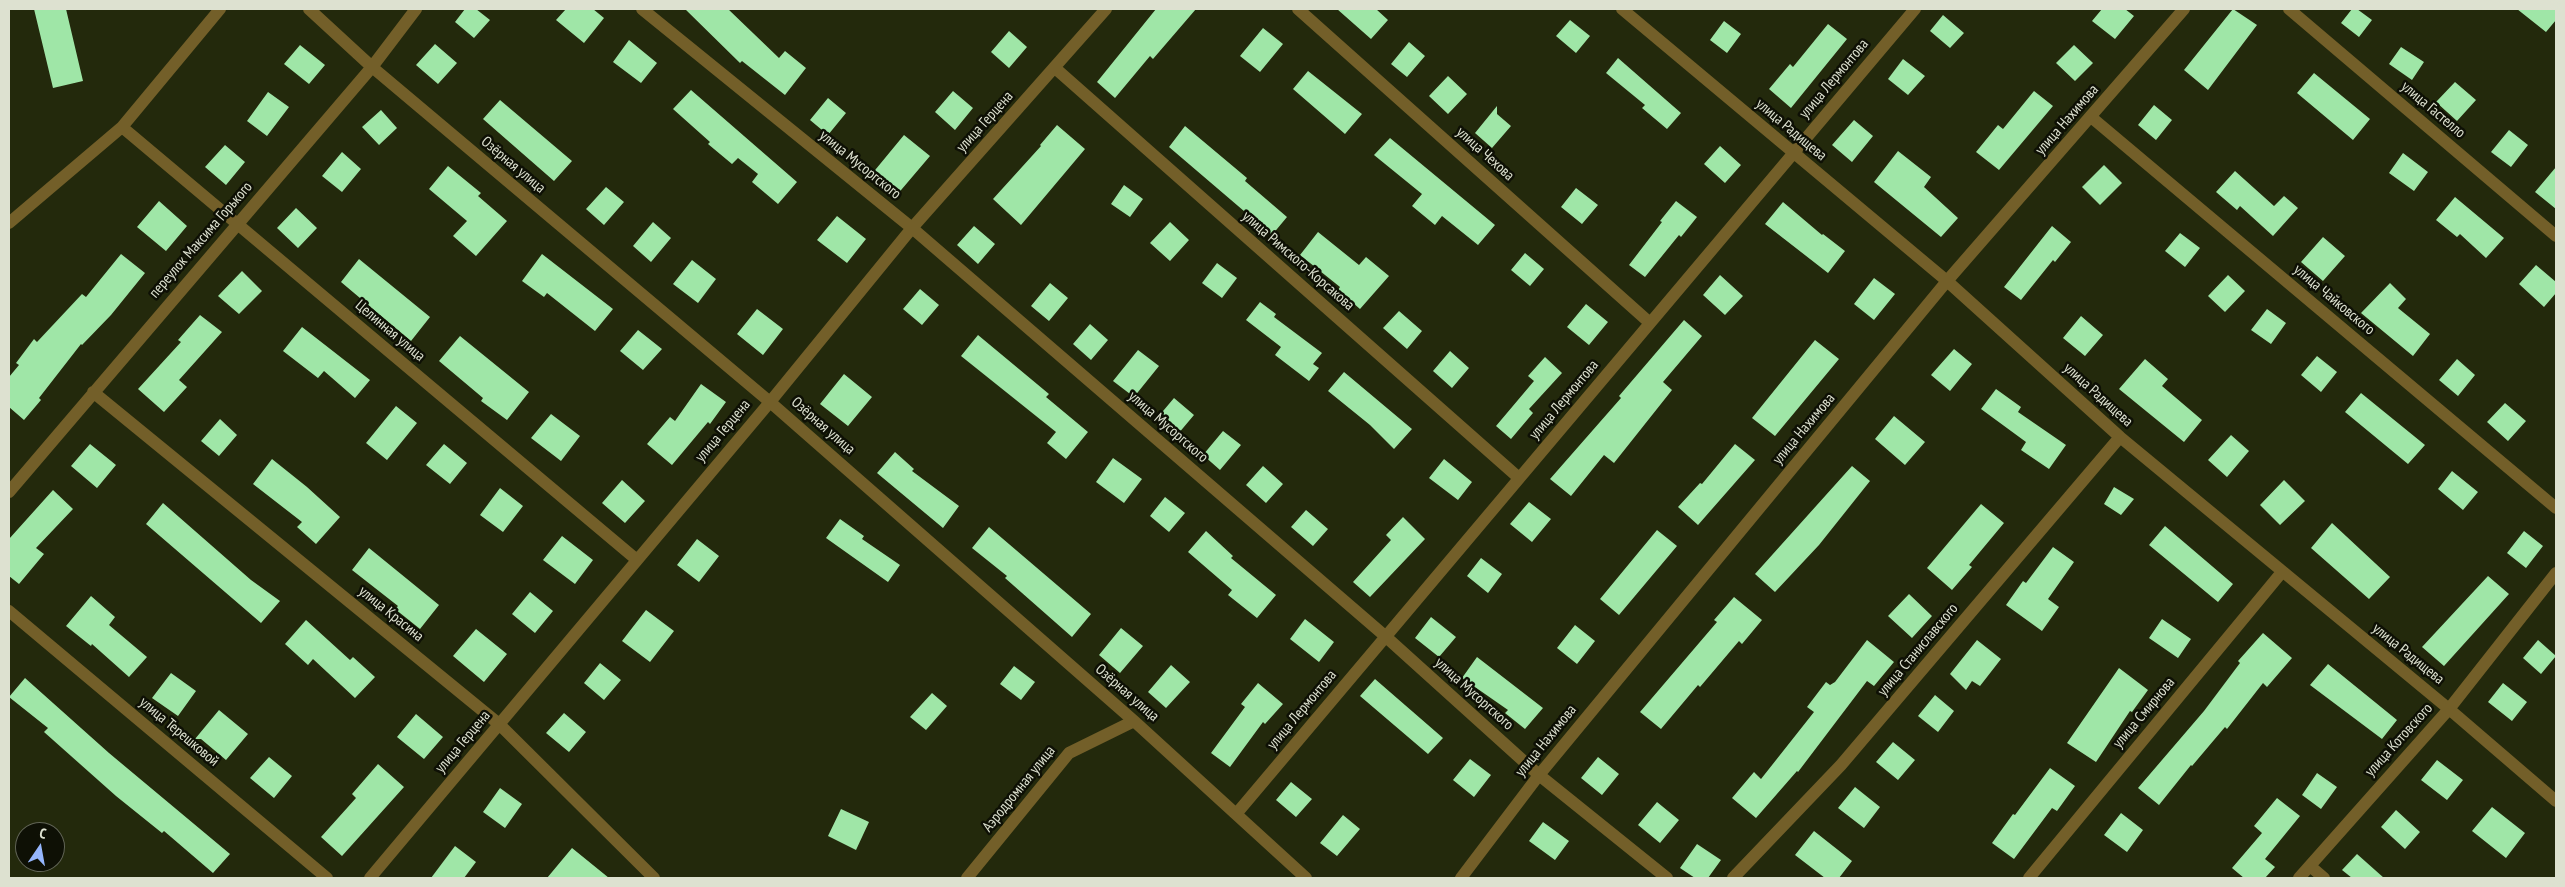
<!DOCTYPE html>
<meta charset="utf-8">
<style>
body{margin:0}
#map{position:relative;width:2565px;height:887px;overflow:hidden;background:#23290c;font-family:"PT Sans Narrow",sans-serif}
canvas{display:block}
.frame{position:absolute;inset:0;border:10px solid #dde1d0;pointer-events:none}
.north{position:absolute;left:15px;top:822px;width:50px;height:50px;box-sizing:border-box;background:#0e1005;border:1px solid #616456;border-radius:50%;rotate:12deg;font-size:14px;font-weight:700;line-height:20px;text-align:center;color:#dde1d0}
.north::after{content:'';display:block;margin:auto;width:18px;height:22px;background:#95b6fd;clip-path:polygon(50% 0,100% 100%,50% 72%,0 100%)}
</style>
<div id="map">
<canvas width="2565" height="887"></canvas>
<div class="frame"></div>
<div class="north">С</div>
</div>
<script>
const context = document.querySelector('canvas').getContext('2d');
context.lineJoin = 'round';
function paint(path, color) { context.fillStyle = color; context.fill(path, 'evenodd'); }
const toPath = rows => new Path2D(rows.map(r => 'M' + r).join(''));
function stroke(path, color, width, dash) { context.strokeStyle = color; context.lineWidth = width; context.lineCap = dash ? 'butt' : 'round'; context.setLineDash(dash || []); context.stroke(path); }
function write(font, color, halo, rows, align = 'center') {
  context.font = font + ' "PT Sans Narrow",sans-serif'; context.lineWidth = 5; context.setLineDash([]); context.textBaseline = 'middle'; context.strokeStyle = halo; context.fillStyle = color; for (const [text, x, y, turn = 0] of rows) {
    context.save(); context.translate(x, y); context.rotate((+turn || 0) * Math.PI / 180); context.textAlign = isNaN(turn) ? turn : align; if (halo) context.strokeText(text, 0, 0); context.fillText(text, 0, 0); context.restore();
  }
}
paint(toPath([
 [34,9,66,9,83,81,53,88],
 [465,9,476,9,490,20,474,38,455,22],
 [566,9,593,9,604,18,584,43,556,20],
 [685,9,728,9,779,58,785,51,806,68,785,95,742,61,740,63],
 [1156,9,1196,9,1153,59,1150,56,1115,98,1097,82],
 [1337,9,1376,9,1388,20,1371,39],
 [2102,9,2125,9,2134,16,2115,39,2092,21],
 [2233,9,2257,25,2208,90,2184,70],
 [2352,9,2357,9,2372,20,2359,37,2341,23],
 [2517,9,2556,9,2556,20,2546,32],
 [1943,15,1964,33,1950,48,1930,31],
 [1570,20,1590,36,1576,53,1556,36],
 [1724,21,1741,34,1727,53,1710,40],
 [1828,24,1847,39,1791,108,1769,89,1790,64,1793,67],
 [1263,28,1283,44,1260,72,1240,56],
 [1009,31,1027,47,1009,68,991,52],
 [629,40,657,63,641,83,613,62],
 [1409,42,1425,56,1407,77,1391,64],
 [435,44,457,63,438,84,416,65],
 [300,45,325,65,309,84,284,64],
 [2074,45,2093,63,2075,81,2056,63],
 [2401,47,2424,62,2412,80,2389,64],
 [1618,58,1681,113,1667,129,1642,108,1645,105,1606,73],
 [1903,59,1925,76,1908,95,1888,79],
 [1308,71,1362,114,1345,134,1293,89],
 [2314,73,2370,119,2353,140,2297,93],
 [1448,76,1467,94,1448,114,1429,96],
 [2455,82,2476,100,2457,121,2436,102],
 [691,90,797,182,778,204,752,182,758,174,738,158,732,164,708,144,710,142,673,109],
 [953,91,973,108,955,130,935,112],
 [2034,91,2053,106,1999,170,1976,152,1998,125,2003,129],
 [268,92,289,107,267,136,247,121],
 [828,98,846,113,828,135,810,120],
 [500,100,572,161,554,181,483,119],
 [2154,105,2172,120,2156,140,2138,125],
 [1497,106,1497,114,1511,126,1492,148,1475,133],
 [381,110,397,128,379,145,362,127],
 [1854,120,1873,136,1852,162,1832,145],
 [1057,125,1085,149,1021,225,993,199,1041,146,1040,145],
 [1185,126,1247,178,1245,181,1287,217,1272,235,1169,147],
 [2509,130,2528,145,2511,167,2491,152],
 [904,135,930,156,896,196,871,175],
 [1390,138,1495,225,1478,245,1442,216,1435,225,1412,206,1422,194,1374,155],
 [225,145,245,162,226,185,205,167],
 [1720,146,1741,165,1725,183,1704,164],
 [1898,151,1931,177,1924,187,1958,218,1941,237,1874,182],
 [342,152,361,169,342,192,322,176],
 [2403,153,2428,172,2414,191,2389,173],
 [2104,165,2122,183,2100,205,2082,187],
 [448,166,481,193,478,196,507,221,476,256,453,236,467,221,429,189],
 [2556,167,2556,209,2535,192],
 [2235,171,2274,206,2284,196,2298,208,2273,236,2240,206,2237,210,2216,192],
 [1124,185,1143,199,1130,217,1111,204],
 [606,187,624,202,604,225,586,209],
 [1576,188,1598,205,1582,224,1561,207],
 [2455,197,2504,238,2486,258,2460,234,2457,237,2436,220],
 [159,201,187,226,166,251,137,227],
 [1676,201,1697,217,1681,237,1679,235,1645,277,1629,265,1662,222,1660,221],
 [1783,202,1822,235,1823,234,1845,251,1828,273,1765,224],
 [296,208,317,228,298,248,277,228],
 [837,216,866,239,847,263,817,240],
 [653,222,671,238,651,262,633,246],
 [1170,222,1189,240,1170,261,1150,243],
 [974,226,995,244,978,264,957,245],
 [2052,226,2071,242,2055,262,2053,260,2021,300,2004,287],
 [1318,232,1359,265,1366,257,1389,276,1360,309,1338,290,1340,287,1300,255],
 [2180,233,2200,248,2185,267,2165,251],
 [2323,237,2345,256,2323,281,2301,262],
 [1525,253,1544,269,1530,286,1511,270],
 [121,254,145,273,111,315,82,345,81,344,39,398,41,400,24,420,9,407,9,377,19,365,16,363,34,339,37,342,82,294,86,297],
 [542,254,613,309,595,331,547,293,544,297,522,281],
 [359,259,430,317,411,341,341,282],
 [692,260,716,279,698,303,673,284],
 [1217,263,1237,278,1222,298,1202,283],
 [2536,265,2556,282,2556,293,2544,307,2519,284],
 [242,271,262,291,239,314,218,296],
 [1720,275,1743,296,1725,315,1703,295],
 [2228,275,2245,291,2225,312,2208,296],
 [1874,278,1895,294,1874,320,1854,304],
 [1050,283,1068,298,1049,321,1031,306],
 [2390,283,2406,299,2398,308,2430,334,2413,356,2361,313],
 [920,289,939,305,922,325,903,309],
 [1260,302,1276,314,1274,317,1322,353,1313,364,1319,368,1309,381,1275,355,1281,347,1246,320],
 [1586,304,1608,322,1589,345,1567,327],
 [757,309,783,329,763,355,737,334],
 [2267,309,2286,323,2271,344,2251,330],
 [1399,311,1422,331,1407,349,1383,328],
 [200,315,222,332,179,380,187,387,164,412,138,389,181,342,178,340],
 [2081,316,2103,335,2085,356,2063,338],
 [1684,320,1702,336,1663,382,1672,390,1614,463,1604,455,1571,496,1550,479,1621,398,1619,396],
 [1090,324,1108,340,1091,360,1073,344],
 [302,327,370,380,355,398,324,371,318,378,283,351],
 [638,330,662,349,643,370,620,351],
 [978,335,1049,394,1046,397,1088,432,1066,459,1047,443,1056,432,961,356],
 [460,336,529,392,507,420,481,401,483,398,439,361],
 [1815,340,1839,359,1775,436,1752,418],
 [1954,349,1972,364,1950,391,1931,375],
 [1138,350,1159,366,1134,397,1113,381],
 [1450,351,1469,368,1452,388,1433,371],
 [2317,356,2337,372,2321,392,2301,375],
 [1545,357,1562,373,1529,409,1533,413,1511,439,1496,426,1534,381,1528,376],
 [2145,359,2168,379,2162,386,2202,420,2184,442,2119,389],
 [2457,359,2475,375,2458,396,2439,380],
 [1344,372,1412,429,1394,449,1370,425,1328,391],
 [844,374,872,397,848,426,820,404],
 [701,384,726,402,710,424,708,422,672,465,647,444,670,417,675,421],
 [1996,389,2021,407,2018,412,2066,445,2049,469,2021,450,2026,442,1981,409],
 [2361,393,2425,445,2408,464,2345,412],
 [1174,398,1194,415,1178,434,1158,417],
 [2505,403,2526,421,2508,441,2487,422],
 [396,406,417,423,387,460,366,443],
 [551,414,580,436,561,461,531,438],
 [1894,416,1925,442,1905,465,1875,439],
 [220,419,237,435,219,456,201,441],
 [1223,431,1241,445,1220,470,1203,455],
 [2231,435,2249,451,2227,477,2208,460],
 [90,444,116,465,97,488,71,466],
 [444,444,467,463,450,484,426,465],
 [1735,444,1755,460,1698,525,1678,507,1700,483,1702,484],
 [895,452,914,469,912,471,959,506,943,528,877,473],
 [1113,458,1142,479,1124,503,1096,482],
 [272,459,307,487,340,517,316,544,297,527,302,522,253,484],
 [1444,459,1472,482,1458,500,1429,478],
 [1263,466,1283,484,1266,503,1246,485],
 [1852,466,1870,481,1819,545,1775,592,1755,574],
 [2452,471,2478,492,2463,510,2438,489],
 [622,480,645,501,625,523,602,503],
 [2284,480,2305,501,2280,525,2260,505],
 [2114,487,2134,499,2121,515,2104,504],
 [500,488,523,506,503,532,480,515],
 [53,490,73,509,36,548,44,554,19,584,9,576,9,539],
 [1165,497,1185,513,1169,532,1150,516],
 [1529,502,1551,519,1532,542,1510,524],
 [163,503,251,580,280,601,261,623,146,524],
 [1981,504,2004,523,1969,565,1972,567,1952,590,1927,568],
 [1306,510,1328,529,1313,546,1291,527],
 [1403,517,1425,539,1370,597,1353,582,1391,540,1386,535],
 [840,519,864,536,862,539,900,565,888,582,826,538],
 [2332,523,2390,577,2369,599,2311,548],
 [2165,526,2233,584,2218,602,2149,545],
 [989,527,1091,614,1072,637,1005,578,1007,576,972,548],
 [1657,530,1677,546,1619,615,1600,599],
 [1206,531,1233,556,1231,558,1276,595,1257,618,1228,595,1232,590,1188,552],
 [2524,531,2543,546,2526,568,2507,553],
 [562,536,593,560,575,584,543,560],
 [697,539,719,556,699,582,677,565],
 [2053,547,2074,562,2048,599,2059,607,2042,631,2006,605,2023,581,2026,583],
 [369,548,439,605,420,629,395,609,398,606,352,570],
 [1481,558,1502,574,1488,593,1467,576],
 [2488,576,2509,594,2444,666,2422,647],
 [530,592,553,611,535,633,512,614],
 [1909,594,1932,616,1912,638,1888,616],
 [91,596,115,617,109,625,147,657,129,677,92,644,91,646,66,626],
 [1734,597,1762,620,1742,644,1739,641,1700,687,1698,685,1661,729,1640,712,1717,622,1714,620],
 [646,610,674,631,650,662,622,641],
 [1431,617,1456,637,1439,657,1415,638],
 [1305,619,1334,642,1319,662,1290,639],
 [2162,619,2191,639,2178,658,2149,638],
 [306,620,350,660,353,657,375,677,355,698,313,659,308,665,285,644],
 [1575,625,1595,641,1577,664,1557,648],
 [1121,628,1143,646,1120,673,1099,655],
 [476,629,507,654,484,682,453,656],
 [2263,633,2292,658,2267,687,2263,683,2227,729,2225,727,2192,766,2191,765,2159,805,2138,788,2204,711,2240,663,2238,661],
 [1867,640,1894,662,1874,686,1867,681,1798,772,1797,771,1756,818,1732,798,1754,772,1761,779,1814,712,1807,707,1826,682,1830,685,1835,682],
 [1977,640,2001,659,1980,686,1972,681,1966,690,1950,674],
 [2538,640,2556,656,2541,674,2523,658],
 [1477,657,1543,708,1525,729,1505,713,1508,710,1462,678],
 [600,663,621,680,604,700,584,683],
 [2328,664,2397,720,2382,739,2310,685],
 [1171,665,1190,682,1166,708,1148,692],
 [1014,666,1035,682,1021,700,1000,684],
 [2119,668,2148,690,2132,712,2130,711,2096,762,2067,743],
 [171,673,196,691,178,716,152,698],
 [25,678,109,753,230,854,213,873,164,831,162,833,116,796,44,732,48,728,9,697],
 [1375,679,1443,738,1428,754,1360,696],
 [1258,683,1283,704,1265,724,1263,722,1230,767,1211,753,1245,707,1241,704],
 [2503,683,2527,702,2512,721,2488,702],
 [932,693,947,706,926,730,910,717],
 [1935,695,1954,711,1938,732,1918,716],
 [219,710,248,734,226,760,201,739,195,739],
 [564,713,586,732,569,752,546,733],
 [416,714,443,737,424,759,397,737],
 [1893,742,1915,760,1898,780,1876,762],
 [269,757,292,776,274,798,250,778],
 [1598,757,1619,774,1602,795,1581,778],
 [1470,759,1491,775,1474,797,1453,780],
 [2437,760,2463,780,2447,800,2421,780],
 [378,764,404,787,342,856,321,837,356,798,352,794],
 [2050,768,2075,786,2057,811,2052,808,2014,859,1992,843,2013,814,2015,815],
 [2317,773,2337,787,2321,809,2302,795],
 [1291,782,1312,799,1296,817,1276,800],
 [1855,787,1880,807,1864,828,1838,808],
 [500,788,522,804,505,828,483,812],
 [2277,798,2300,816,2265,859,2275,867,2265,878,2244,878,2232,868,2262,833,2254,826],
 [1657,802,1679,820,1660,843,1638,825],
 [2492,807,2525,833,2506,858,2472,831],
 [841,809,869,822,856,850,828,836],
 [2396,810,2420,832,2405,849,2381,827],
 [2121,813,2143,830,2127,852,2104,835],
 [1343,815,1360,829,1337,856,1320,843],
 [1543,822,1569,841,1555,860,1529,841],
 [1814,831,1852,861,1839,878,1825,878,1795,855],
 [1697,844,1721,860,1708,878,1695,878,1680,868],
 [455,846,476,862,464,878,431,878],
 [572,848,609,878,547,878],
 [2357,854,2384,878,2352,878,2342,870]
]), '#9fe6a7');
stroke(toPath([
 [309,9,372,67,770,402,1134,721,1306,878],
 [642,9,912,228,1385,636,1539,775,1667,878],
 [1298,9,1650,323],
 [1622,9,1947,281,2120,437,2449,709,2556,801],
 [2289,9,2556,236],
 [1055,68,1519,478],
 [2091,117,2556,508],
 [122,127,637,560],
 [9,223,122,127,220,9],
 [93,392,499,724,654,878],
 [9,492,372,67,416,9],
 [9,611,327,878],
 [1237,813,1915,9],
 [2310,866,2324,878],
 [370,878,770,402,912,228,1106,9],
 [967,878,1069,753,1134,721],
 [1461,878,1539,775,1947,281,2184,9],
 [1733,878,1841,765,2120,437],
 [2029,878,2282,572],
 [2299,878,2449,709,2556,573]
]), '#735f29', 12);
write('15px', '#dde1d0', '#0e1005', [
 ["улица Лермонтова",1834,79,-50],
 ["улица Гастелло",2433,110,40],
 ["улица Нахимова",2067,120,-49],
 ["улица Герцена",985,122,-48],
 ["улица Радищева",1791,130,40],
 ["улица Чехова",1485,154,42],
 ["Озёрная улица",513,165,40],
 ["улица Мусоргского",860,165,39],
 ["переулок Максима Горького",201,240,-49],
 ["улица Римского-Корсакова",1298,261,41],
 ["улица Чайковского",2334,300,40],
 ["Целинная улица",390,331,40],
 ["улица Радищева",2098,395,42],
 ["улица Лермонтова",1564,400,-50],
 ["Озёрная улица",823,426,41],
 ["улица Мусоргского",1168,427,41],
 ["улица Нахимова",1804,429,-50],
 ["улица Герцена",723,431,-50],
 ["улица Красина",391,614,39],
 ["улица Станиславского",1918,650,-50],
 ["улица Радищева",2408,654,39],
 ["Озёрная улица",1127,693,41],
 ["улица Мусоргского",1474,694,42],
 ["улица Лермонтова",1302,710,-50],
 ["улица Смирнова",2144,713,-50],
 ["улица Терешковой",179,732,40],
 ["улица Котовского",2399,740,-48],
 ["улица Нахимова",1546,741,-51],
 ["улица Герцена",463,742,-50],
 ["Аэродромная улица",1019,789,-51]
]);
</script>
